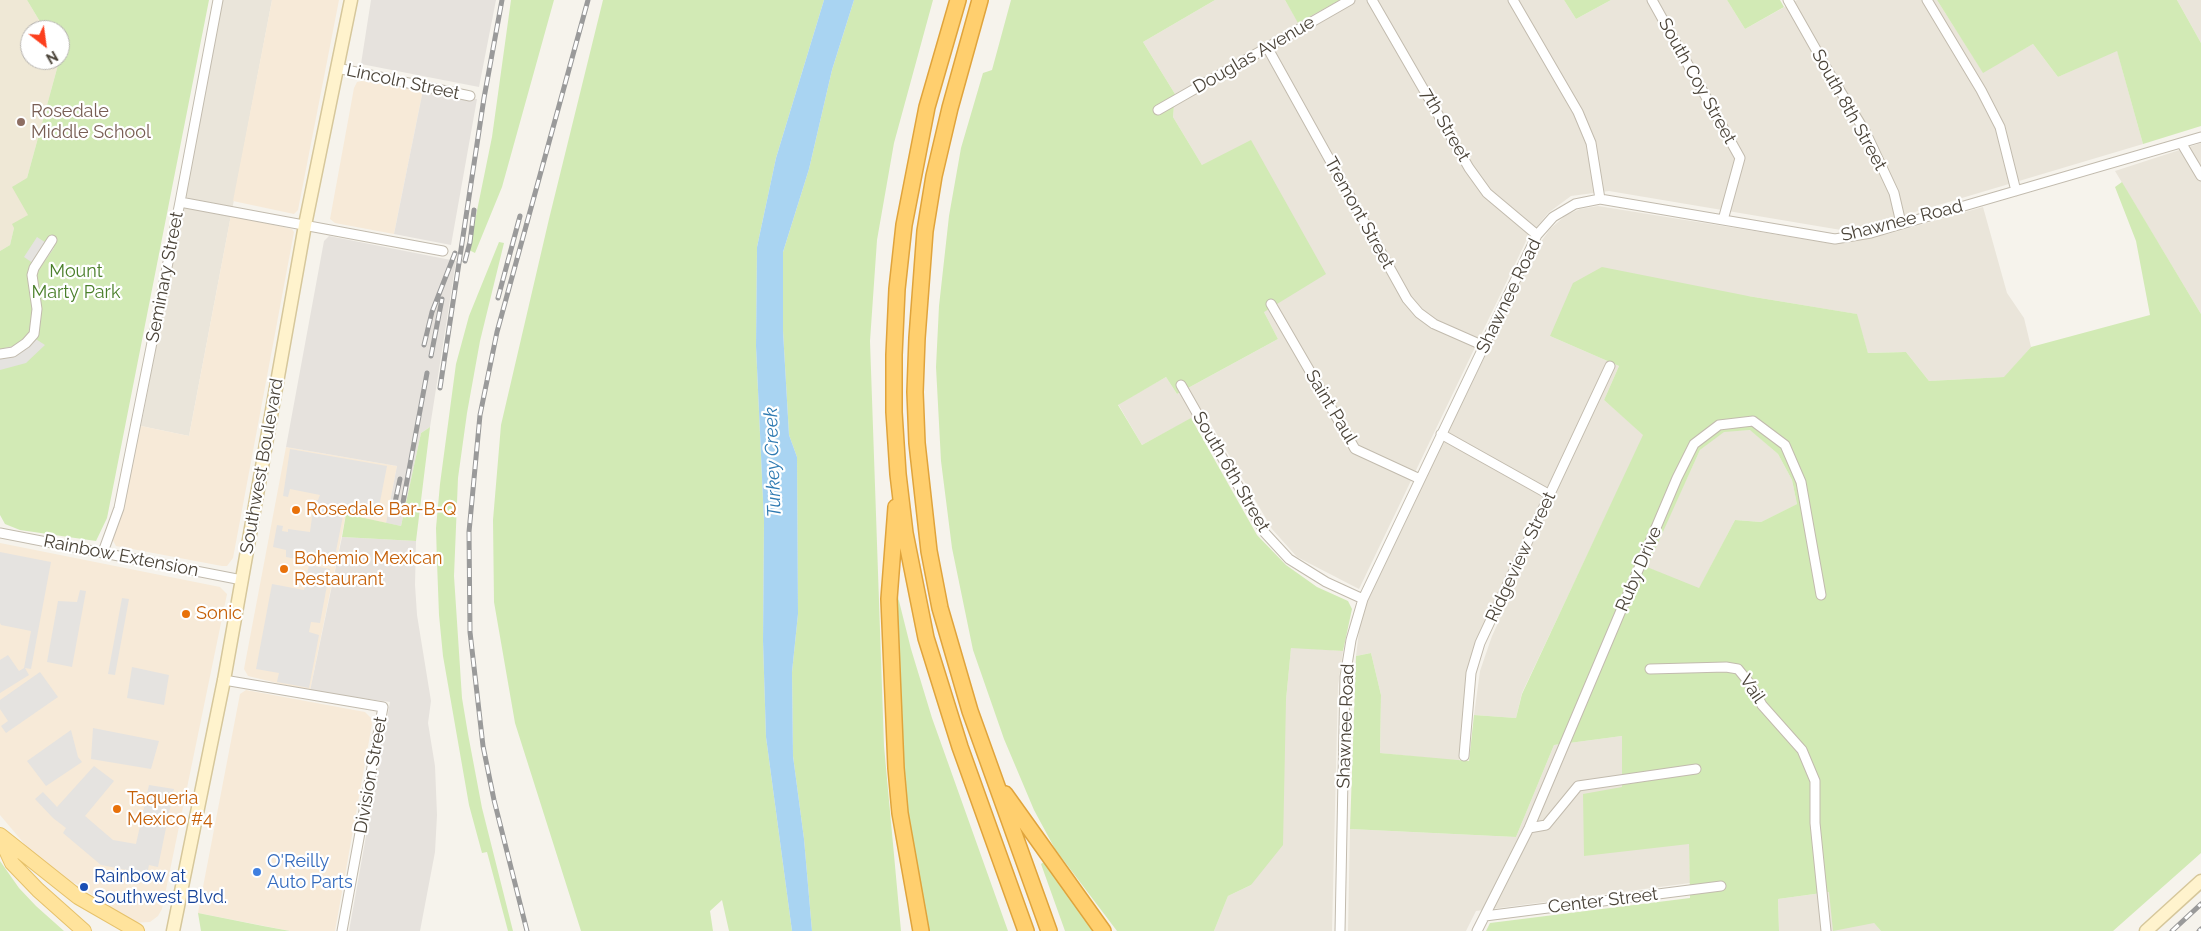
<!DOCTYPE html>
<style>
body{margin:0}
#map{position:relative;width:2201px;height:931px;overflow:hidden;background:#f6f3ec;font-family:Raleway,sans-serif}
canvas{display:block}
.north{position:absolute;left:20px;top:20px;width:50px;height:50px;box-sizing:border-box;background:#fff;border:1px solid #b7b4b0;border-radius:50%;rotate:150deg;font-size:14px;font-weight:700;line-height:20px;text-align:center;color:#4b4439}
.north::after{content:'';display:block;margin:auto;width:18px;height:22px;background:#fc3f1d;clip-path:polygon(50% 0,100% 100%,50% 72%,0 100%)}
</style>
<div id="map">
<canvas width="2201" height="931"></canvas>
<div class="north">N</div>
</div>
<script>
const context = document.querySelector('canvas').getContext('2d');
context.lineJoin = 'round';
function paint(path, color) { context.fillStyle = color; context.fill(path, 'evenodd'); }
const toPath = rows => new Path2D(rows.map(r => 'M' + r).join(''));
function stroke(path, color, width, dash) { context.strokeStyle = color; context.lineWidth = width; context.lineCap = dash ? 'butt' : 'round'; context.setLineDash(dash || []); context.stroke(path); }
function write(font, color, halo, rows, align = 'center') {
  context.font = font + ' Raleway,sans-serif'; context.lineWidth = 4.5; context.setLineDash([]); context.textBaseline = 'middle'; context.strokeStyle = halo; context.fillStyle = color; for (const [text, x, y, turn = 0] of rows) {
    context.save(); context.translate(x, y); context.rotate((+turn || 0) * Math.PI / 180); context.textAlign = isNaN(turn) ? turn : align; if (halo) context.strokeText(text, 0, 0); context.fillText(text, 0, 0); context.restore();
  }
}
paint(toPath([
 [222,0,272,0,189,436,141,426],
 [1215,0,1285,0,1298,22,1340,0,1564,0,1576,19,1611,0,1727,0,1745,29,1797,0,1937,0,1983,72,2033,44,2058,77,2117,50,2143,144,1868,226,1841,230,1609,191,1571,196,1548,213,1527,239,1359,589,1297,557,1272,529,1204,412,1142,445,1118,404,1166,377,1177,394,1278,339,1264,312,1202,165,1173,117,1175,94,1143,42],
 [2177,0,2201,0,2201,43],
 [2201,143,2201,314,2115,171],
 [1598,206,1835,244,1888,234,1983,207,2007,293,2024,318,2031,347,2005,377,1929,381,1906,352,1868,353,1856,314,1748,296,1550,336,1619,366,1604,400,1644,435,1522,693,1516,718,1474,715,1480,671,1492,636,1527,560,1517,556,1468,677,1459,761,1380,753,1381,695,1371,653,1356,656,1360,623,1370,593,1538,246,1550,229,1566,215,1580,209],
 [1751,430,1778,454,1792,480,1797,504,1761,522,1735,520,1699,589,1646,567,1700,450,1724,431],
 [1291,647,1343,651,1338,686,1332,931,1214,931,1228,896,1251,885,1286,700],
 [1622,736,1622,787,1689,843,1690,883,1476,911,1466,931,1348,931,1350,829,1516,837,1554,745],
 [1829,892,1874,923,1881,931,1779,931,1778,899]
]), '#eae5da');
paint(toPath([
 [272,0,339,0,298,210,294,214,233,201],
 [362,81,423,90,394,234,335,223,330,219,354,88,357,82],
 [231,215,292,229,294,232,233,558,227,566,222,566,116,546,112,539,141,426,189,436],
 [286,447,397,466,386,523,346,514,310,691,248,676,244,669],
 [0,543,220,587,227,594,162,909,158,916,150,922,132,923,77,884,62,879,27,847,0,815],
 [246,690,365,712,371,718,372,724,335,931,290,931,198,913,240,694]
]), '#f7ead8');
paint(toPath([
 [371,0,496,0,479,87,361,64],
 [423,90,477,99,451,245,394,234],
 [329,236,456,261,430,427,421,433,401,526,386,523,397,466,286,447,324,241],
 [342,537,416,541,415,585,417,615,431,701,428,723,435,766,437,815,435,852,420,931,349,931,390,702,310,691]
]), '#e6e2dd');
paint(toPath([
 [0,0,27,0,45,30,30,30,30,60,57,60,58,65,27,178,28,215,14,228,10,245,0,251]
]), '#efe8d6');
paint(toPath([
 [27,0,209,0,107,518,96,541,20,530,5,524,0,515,0,251,10,245,14,228,12,224,28,215,12,187,27,178,58,65,57,60,60,60,60,30,45,30],
 [511,0,554,0,502,187,475,253,469,250,492,137],
 [603,0,824,0,776,158,757,247,756,346,764,521,763,641,766,737,792,931,729,931,722,900,710,911,713,931,581,931,515,723,494,602,493,520,501,425,549,219],
 [854,0,933,0,894,143,877,240,870,341,884,746,901,931,812,931,804,839,793,756,792,672,798,614,797,457,789,435,783,331,783,252,809,169,832,70],
 [1011,0,1215,0,1143,42,1175,94,1173,117,1202,165,1251,140,1326,274,1264,312,1278,339,1177,394,1166,377,1118,405,1142,445,1191,418,1257,535,1286,565,1317,587,1348,601,1352,609,1343,651,1291,648,1286,700,1283,845,1251,885,1228,896,1214,931,1117,931,1055,849,1034,810,1004,739,973,650,952,548,941,461,936,367,939,306,949,216,961,148,983,73,992,70],
 [1285,0,1340,0,1298,23],
 [1564,0,1611,0,1576,19],
 [1727,0,1780,0,1784,7,1745,29],
 [1937,0,2177,0,2201,43,2201,126,2143,144,2117,51,2058,77,2033,44,1983,73],
 [2122,182,2201,314,2201,853,2113,931,1881,931,1874,923,1833,931,1829,892,1778,899,1779,931,1486,931,1490,923,1690,898,1689,844,1584,856,1583,794,1622,787,1622,736,1554,745,1516,837,1350,829,1356,656,1371,653,1381,695,1380,753,1469,761,1474,715,1516,718,1522,694,1643,435,1604,400,1619,366,1550,336,1573,283,1602,267,1748,296,1857,314,1868,353,1906,352,1929,381,2004,377,2031,347,2150,315,2136,241,2115,187],
 [1750,430,1778,454,1792,480,1797,504,1761,522,1735,520,1699,588,1647,567,1700,450,1724,432],
 [499,242,504,243,480,341,467,413,458,478,454,576,462,698,468,734,482,808,513,931,508,931,487,852,482,853,469,805,443,656,439,615,437,562,436,528,440,484,456,364,469,316],
 [430,427,416,541,342,537,346,514,401,526,421,433],
 [898,597,911,649,932,718,1008,931,925,931,904,803,894,599],
 [0,861,19,888,36,906,64,931,0,931],
 [1045,861,1055,877,1095,931,1065,931,1041,864],
 [198,913,263,926,290,931,201,931]
]), '#d2eab5');
paint(toPath([
 [37,237,54,248,40,268,24,257],
 [28,334,45,345,26,363,0,370,0,349,13,346,22,341],
 [290,449,387,466,377,517,344,511,333,566,286,557,286,550,273,547,277,525,283,526,282,531,288,532,288,529,310,532,314,502,318,500,320,495,290,489,288,497,283,496],
 [0,552,51,562,31,669,25,668,29,675,0,693,0,660,8,655,19,671,24,668,31,631,1,625,0,623],
 [309,565,330,569,320,623,311,622,309,632,319,635,309,688,277,682,279,673,256,669,272,584,304,590],
 [80,590,86,591,72,667,47,662,58,601,77,602],
 [122,598,129,599,115,675,108,674],
 [132,667,169,675,164,705,127,698],
 [40,672,58,697,6,733,1,726,8,721,0,709,0,700],
 [93,728,159,741,151,769,91,759],
 [71,730,78,757,82,762,46,786,27,761],
 [94,766,114,781,85,816,113,840,136,844,149,785,174,789,158,867,149,865,147,874,101,865,63,833,66,828,53,818,35,799,43,792,57,807]
]), '#e5e3e0');
paint(toPath([
 [824,0,854,0,832,70,809,169,783,252,783,331,789,435,797,457,798,614,792,672,793,756,804,839,812,931,792,931,766,737,763,641,764,521,756,346,757,247,776,158]
]), '#a9d4f2');
const minor = toPath([
 [1372,0,1469,168,1487,193,1537,235],
 [1513,0,1578,112,1591,143,1600,199],
 [1652,0,1740,158,1723,220],
 [1788,0,1831,76,1866,133,1894,193,1901,223],
 [1927,0,1981,90,2000,127,2016,191],
 [1267,47,1407,299,1419,313,1434,324,1484,346],
 [337,68,470,96],
 [1158,110,1350,0],
 [2182,144,2201,176],
 [180,202,443,251],
 [1271,304,1355,449,1420,479],
 [0,354,13,352,26,343,34,334,37,309,32,275,34,268,52,240],
 [1181,385,1265,533,1289,559,1326,582,1363,599],
 [1441,434,1550,495],
 [0,533,242,580],
 [103,552,119,508,180,202,218,0],
 [1650,669,1726,667,1738,669,1751,685,1762,705,1802,750,1815,781,1815,823,1826,931],
 [224,680,383,707,342,931],
 [1464,756,1471,673,1480,643,1610,366],
 [1529,828,1546,825,1578,786,1696,769],
 [1485,916,1721,886],
 [1340,931,1345,677,1351,640,1363,599,1537,235,1553,217,1575,204,1600,199,1835,239,1871,233,2201,137],
 [1477,931,1529,828,1677,478,1694,444,1719,425,1753,421,1785,445,1801,482,1821,595]
]);
const secondary = toPath([
 [173,931,224,680,305,225,351,0],
 [2146,931,2201,881]
]);
const primary = toPath([
 [0,835,78,897,137,931],
 [0,837,12,863,38,890,84,931]
]);
const motorway = toPath([
 [958,0,927,107,904,225,897,289,894,355,894,412,898,474,905,533,926,638,960,747,1026,931],
 [980,0,950,108,934,176,925,231,917,338,915,392,917,443,929,551,940,608,970,711,1049,931],
 [896,507,889,599,896,768,900,813,921,931],
 [1005,794,1103,931]
]);
stroke(minor, '#c2bbae', 11);
stroke(secondary, '#d6c79b', 15);
stroke(primary, '#e6c16a', 16);
stroke(motorway, '#e0a43c', 18);
stroke(minor, '#fff', 9);
stroke(secondary, '#fff3cd', 12);
stroke(primary, '#ffe39c', 14);
stroke(motorway, '#ffcf6e', 15);
const rail = toPath([
 [465,261,470,242,474,210],
 [498,298,520,216],
 [424,345,432,312,455,253],
 [431,356,442,299],
 [440,388,484,98,502,0],
 [393,512,400,479],
 [401,513,427,373],
 [527,931,494,800,483,746,470,632,469,532,480,415,497,332,588,0],
 [2172,931,2201,904],
 [2199,931,2201,929]
]);
stroke(rail, '#9a9a9a', 5);
stroke(rail, '#fff', 3, [9]);
for (const [x, y, r, color] of [
 [21,122,5,"#8d6e63"],
 [296,510,5,"#e8710a"],
 [284,569,5,"#e8710a"],
 [186,614,5,"#e8710a"],
 [117,809,5,"#e8710a"],
 [257,872,5,"#3f7fe0"],
 [84,887,5,"#1a4fb4"]
]) { const dot = new Path2D(); dot.arc(x, y, r, 0, 2 * Math.PI); context.fillStyle = color; context.fill(dot); stroke(dot, '#fff', 2); }
write('18px', '#4b4439', '#fff', [
 ["Douglas Avenue",1254,55,-30],
 ["South Coy Street",1697,81,61],
 ["Lincoln Street",403,82,12],
 ["South 8th Street",1849,110,61],
 ["7th Street",1445,125,60],
 ["Tremont Street",1359,213,61],
 ["Shawnee Road",1902,221,-14],
 ["Seminary Street",165,277,-79],
 ["Shawnee Road",1509,296,-64],
 ["Saint Paul",1331,407,59],
 ["Southwest Boulevard",262,466,-80],
 ["South 6th Street",1231,472,60],
 ["Rainbow Extension",121,556,11],
 ["Ridgeview Street",1521,557,-65],
 ["Ruby Drive",1639,569,-67],
 ["Vail",1752,689,56],
 ["Shawnee Road",1346,726,-88],
 ["Division Street",371,775,-80],
 ["Center Street",1603,901,-7]
]);
write('18px', '#785e54', '#fff', [
 ["Rosedale",31,112],
 ["Middle School",31,133]
], 'left');
write('18px', '#4a7f2a', '#fff', [
 ["Mount",76,272],
 ["Marty Park",76,293]
]);
write('18px', '#c56008', '#fff', [
 ["Rosedale Bar-B-Q",306,510],
 ["Bohemio Mexican",294,559],
 ["Restaurant",294,580],
 ["Sonic",196,614],
 ["Taqueria",127,799],
 ["Mexico #4",127,820]
], 'left');
write('18px', '#366cbe', '#fff', [
 ["O'Reilly",267,862],
 ["Auto Parts",267,883]
], 'left');
write('18px', '#164399', '#fff', [
 ["Rainbow at",94,877],
 ["Southwest Blvd.",94,898]
], 'left');
write('italic 19px', '#2e7ab2', '#fff', [
 ["Turkey Creek",773,462,-92]
]);
</script>
